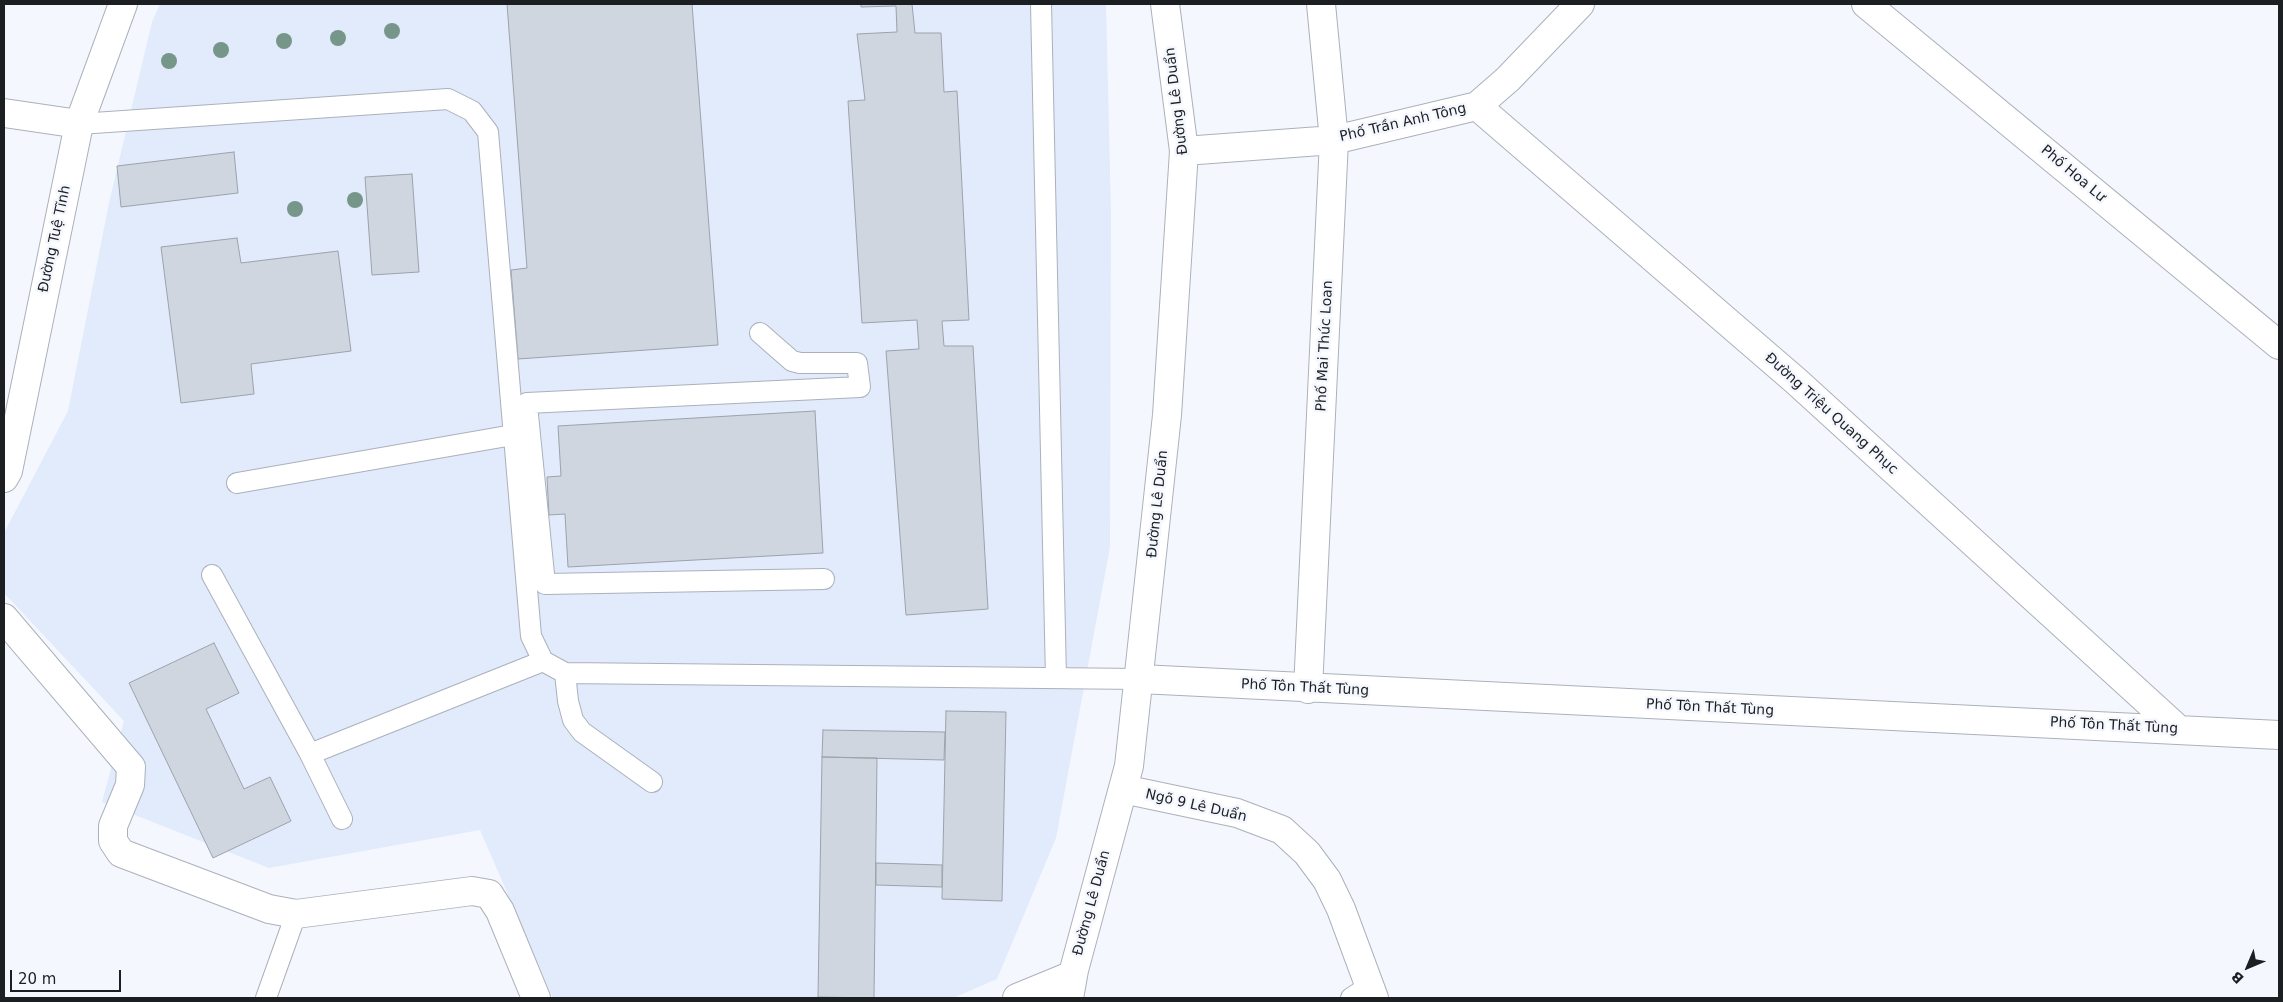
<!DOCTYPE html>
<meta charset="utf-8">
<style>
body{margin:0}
#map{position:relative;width:2283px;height:1002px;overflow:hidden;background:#f4f7fe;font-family:"DejaVu Sans",sans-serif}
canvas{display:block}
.frame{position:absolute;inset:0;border:5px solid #1c1f22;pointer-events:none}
.north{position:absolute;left:2223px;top:942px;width:50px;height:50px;-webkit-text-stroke:4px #f4f7fe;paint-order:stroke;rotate:225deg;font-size:14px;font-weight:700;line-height:20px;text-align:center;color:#1c1f22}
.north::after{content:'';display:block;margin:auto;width:18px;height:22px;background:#1c1f22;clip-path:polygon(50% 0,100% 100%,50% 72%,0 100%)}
.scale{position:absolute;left:10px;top:970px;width:111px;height:22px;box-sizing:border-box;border:2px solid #1c1f22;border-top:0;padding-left:6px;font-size:15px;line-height:18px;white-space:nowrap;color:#1c1f22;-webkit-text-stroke:4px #f4f7fe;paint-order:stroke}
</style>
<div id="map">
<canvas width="2283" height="1002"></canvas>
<div class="frame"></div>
<div class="north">B</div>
<div class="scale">20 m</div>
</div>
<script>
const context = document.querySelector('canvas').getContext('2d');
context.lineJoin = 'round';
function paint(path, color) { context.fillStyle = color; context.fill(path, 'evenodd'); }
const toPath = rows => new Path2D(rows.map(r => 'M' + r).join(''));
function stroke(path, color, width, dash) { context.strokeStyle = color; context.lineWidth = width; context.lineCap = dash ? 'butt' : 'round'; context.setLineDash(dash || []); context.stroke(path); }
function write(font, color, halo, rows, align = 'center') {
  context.font = font + ' "DejaVu Sans",sans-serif'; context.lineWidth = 5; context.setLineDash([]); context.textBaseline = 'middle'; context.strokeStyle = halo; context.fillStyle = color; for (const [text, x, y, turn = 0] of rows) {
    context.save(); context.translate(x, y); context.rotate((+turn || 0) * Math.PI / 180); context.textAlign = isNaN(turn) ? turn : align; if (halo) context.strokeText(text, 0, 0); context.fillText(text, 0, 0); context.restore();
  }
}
paint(toPath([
 [160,4,1106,4,1111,213,1110,547,1056,838,997,979,953,998,553,998,480,830,269,868,102,802,124,721,4,593,4,533,68,411,109,203,152,22]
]), '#e1ebfc');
const building = toPath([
 [507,4,692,4,718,345,518,359,511,270,527,268,507,4],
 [861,4,912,4,915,33,941,33,944,92,957,91,969,320,942,321,944,346,973,346,988,609,906,615,886,351,919,349,917,320,862,323,848,101,865,100,857,34,897,32,896,6,861,7,861,4],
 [234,152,238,193,121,207,117,166,234,152],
 [412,174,419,272,372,275,365,177,412,174],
 [237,238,241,263,338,251,351,351,251,364,254,394,181,403,161,247,237,238],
 [815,411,823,553,568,567,565,514,549,515,547,477,561,476,558,426,815,411],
 [214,643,239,693,206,709,244,789,270,777,291,821,213,858,129,683,214,643],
 [946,711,1006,712,1002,901,942,899,946,711],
 [823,730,945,732,944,760,822,757,823,730],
 [822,757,877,758,874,998,818,997,822,757],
 [876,863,942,865,942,887,876,885,876,863]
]);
paint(building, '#d0d6e0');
stroke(building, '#9da3ac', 1);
const lane = toPath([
 [1041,4,1056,678],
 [79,124,448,99,472,111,488,132,531,636,543,661,565,673,1140,679],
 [527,405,545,584,824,579],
 [237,483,513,435,527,403,860,387,857,363,800,363,792,361,760,333],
 [212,575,310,754,342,819],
 [565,673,568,701,573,720,582,732,652,782],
 [310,754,543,661],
 [266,998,296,914],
 [1351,998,1368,987]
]);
const street = toPath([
 [1866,4,2279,345],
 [1477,106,1796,381,2178,729],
 [4,113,79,124],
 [1184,151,1334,140,1477,106,1508,79,1580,4],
 [4,478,8,471,79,124,123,4],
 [4,618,131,767,130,785,113,826,113,841,121,853,269,909,296,914,472,891,489,894,500,911,536,998],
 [1140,679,2279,735],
 [1308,689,1334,140,1321,4],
 [1123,789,1237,813,1282,830,1307,853,1327,880,1341,909,1374,998],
 [1017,998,1073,975],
 [1069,998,1074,970,1129,766,1167,415,1184,151,1165,4]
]);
stroke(lane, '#abb1bb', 22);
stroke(street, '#abb1bb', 30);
stroke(lane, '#fff', 20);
stroke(street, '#fff', 28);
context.fillStyle = '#769689';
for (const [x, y] of [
 [392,31],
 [338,38],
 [284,41],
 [221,50],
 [169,61],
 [355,200],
 [295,209]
]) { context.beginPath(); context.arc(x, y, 8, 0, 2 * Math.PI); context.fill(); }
write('14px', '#1c1f22', '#f4f7fe', [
 ["Đường Lê Duẩn",1177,101,-97],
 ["Phố Trần Anh Tông",1403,123,-13],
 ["Phố Hoa Lư",2073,174,40],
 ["Đường Tuệ Tĩnh",55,239,-78],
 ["Phố Mai Thúc Loan",1325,346,-87],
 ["Đường Triệu Quang Phục",1831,414,42],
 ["Đường Lê Duẩn",1158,504,-84],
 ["Phố Tôn Thất Tùng",1305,688,3],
 ["Phố Tôn Thất Tùng",1710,708,3],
 ["Phố Tôn Thất Tùng",2114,726,3],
 ["Ngõ 9 Lê Duẩn",1196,806,13],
 ["Đường Lê Duẩn",1092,903,-75]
]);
</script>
